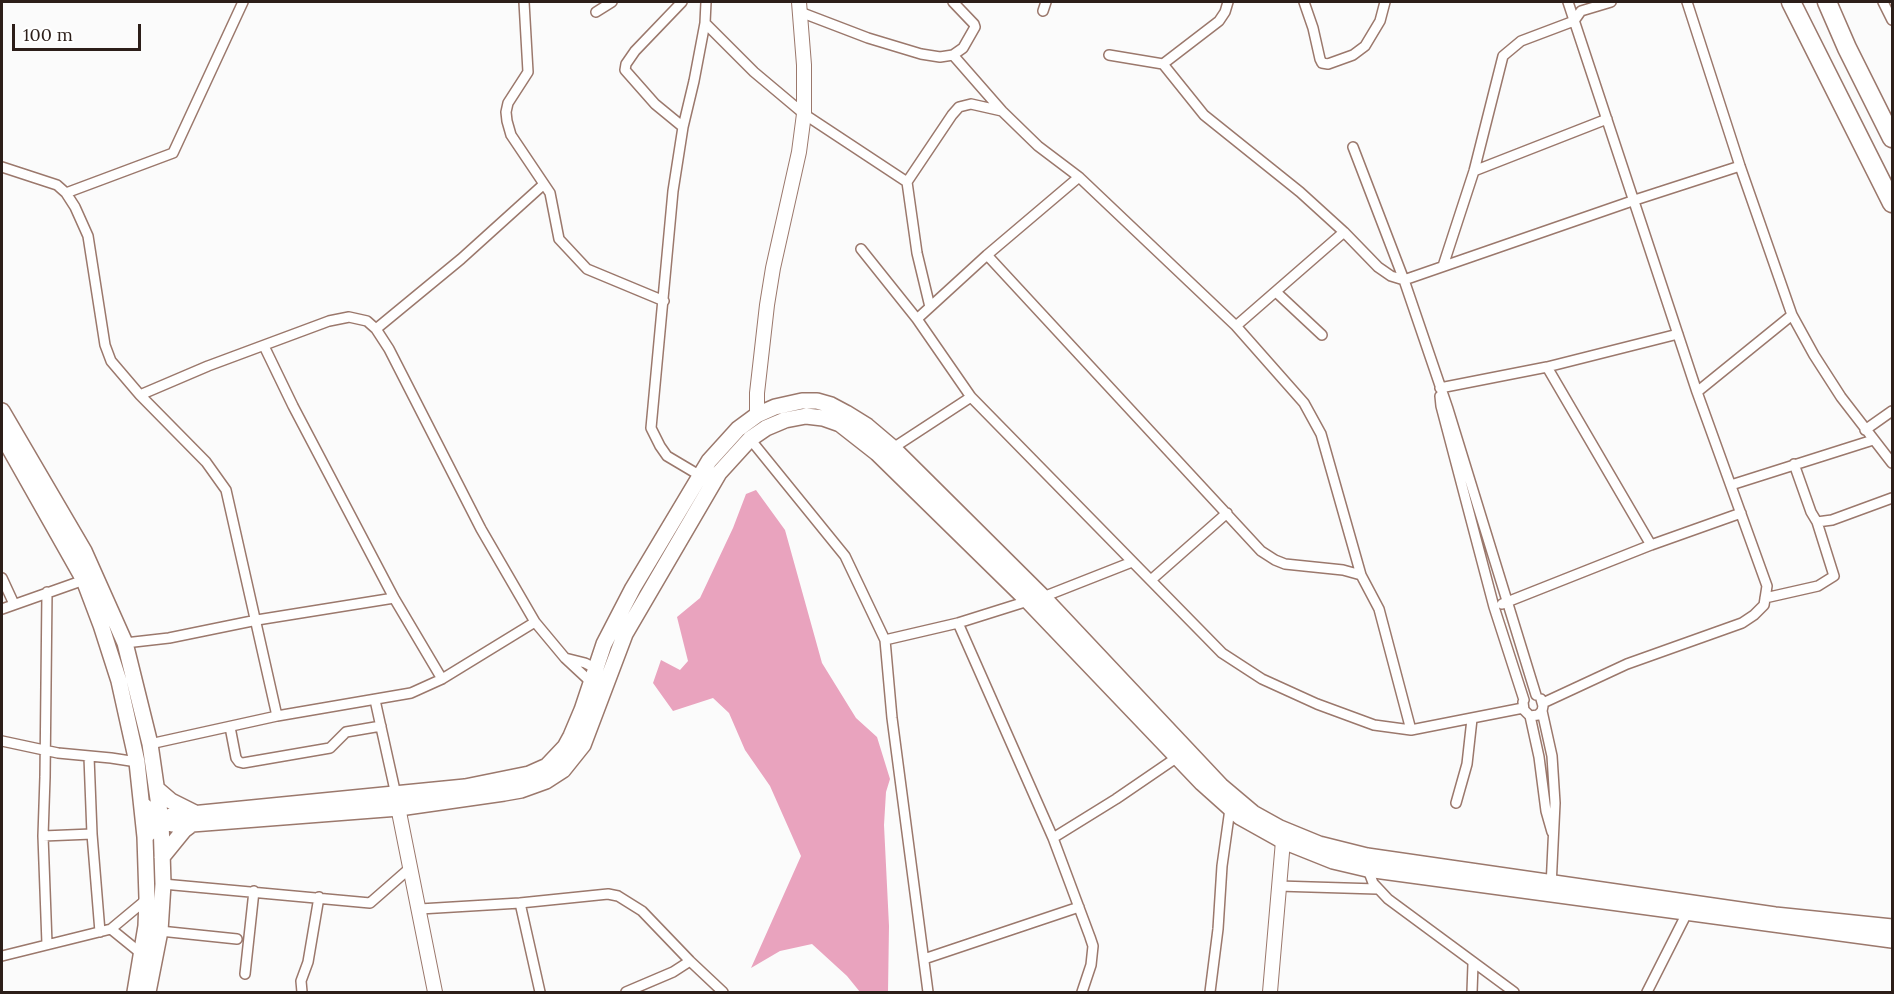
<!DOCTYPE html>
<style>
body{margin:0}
#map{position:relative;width:1894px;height:994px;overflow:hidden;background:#fbfbfb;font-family:Lora,serif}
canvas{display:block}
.frame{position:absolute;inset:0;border:3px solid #2c1e19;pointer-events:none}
.scale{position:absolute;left:12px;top:24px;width:129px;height:27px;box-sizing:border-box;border:3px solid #2c1e19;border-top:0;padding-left:8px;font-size:18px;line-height:21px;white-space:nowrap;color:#2c1e19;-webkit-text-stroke:4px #fff;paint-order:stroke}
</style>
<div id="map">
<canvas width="1894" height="994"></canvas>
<div class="frame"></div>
<div class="scale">100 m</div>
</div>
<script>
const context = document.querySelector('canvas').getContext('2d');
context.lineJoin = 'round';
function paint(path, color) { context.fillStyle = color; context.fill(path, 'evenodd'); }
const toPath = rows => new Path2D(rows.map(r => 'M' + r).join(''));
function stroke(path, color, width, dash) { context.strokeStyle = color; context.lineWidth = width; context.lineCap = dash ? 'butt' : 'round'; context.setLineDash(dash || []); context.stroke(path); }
paint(toPath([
 [756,490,785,530,822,663,856,718,877,737,890,779,886,792,884,825,889,926,888,992,860,992,847,976,812,944,780,951,751,968,801,856,770,786,745,750,729,713,713,698,673,711,653,683,661,660,680,670,688,661,677,617,700,598,733,528,746,494]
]), '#e9a3be');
const street = toPath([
 [524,2,528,72,508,103,506,112,507,121,511,135,550,193,559,239,587,269,664,301],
 [682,2,635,51,626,64,625,70,655,104,683,127],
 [1304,2,1313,28,1320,59,1322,63,1328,64,1353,55,1365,46,1380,21,1385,2],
 [1687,2,1740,166,1792,315,1814,355,1841,397,1892,463],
 [1883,2,1892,20],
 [1043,11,1046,2],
 [596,12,612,2],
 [800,12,868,38,921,54,940,57,953,55,963,48,975,27,974,24,953,2],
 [705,23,754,72,804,114,907,182,952,115,959,107,971,104,1002,111],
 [953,55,1002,111,1038,146,1079,177,1236,326,1304,403,1321,434,1361,575],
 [1109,55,1163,64,1204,115,1300,192,1344,232,1378,267,1391,276,1404,280,1635,200,1740,166],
 [1163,64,1219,21,1225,12,1228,2],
 [1353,147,1404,280,1448,409,1536,695],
 [2,167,57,185,66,193,75,207,88,236,105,345,111,361,140,395,206,462,226,490,277,716],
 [1474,171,1607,119],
 [907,182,917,253,930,307],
 [66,193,173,153,243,2],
 [861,249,917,319,971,397,1222,653,1262,679,1317,704,1374,725,1411,730,1523,708],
 [987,255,1261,551,1275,560,1285,564,1343,570,1361,575,1379,609,1411,730],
 [1443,266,1474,171,1503,56,1521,41,1574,21,1581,11,1611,2],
 [1276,292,1322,335],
 [917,319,987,255,1079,177],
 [1236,326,1344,232],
 [376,329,461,259,544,184],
 [264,346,293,406,394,598,442,679],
 [1547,367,1651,545],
 [1440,388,1547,367,1678,334],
 [1697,392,1792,315],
 [140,395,208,366,329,321,349,317,367,321,376,329,389,349,481,529,535,622,565,658,594,685],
 [1440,396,1441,406,1494,607,1524,700],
 [1865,430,1892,411],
 [750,439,845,556,885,640,892,718,928,992],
 [893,448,971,397],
 [1794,464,1811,512,1817,522,1832,520,1892,498],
 [699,475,667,456,660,446,651,428,673,191,683,127,694,81,705,23,706,2],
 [1731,485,1873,440],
 [2,578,14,604],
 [1151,580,1227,513],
 [47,592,45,777,43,836,47,944],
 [1043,597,1132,562],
 [1765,598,1818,586,1834,576,1817,522],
 [1502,604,1651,545,1741,513],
 [2,609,84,580],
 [958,623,1053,838,1090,937,1093,946,1091,965,1082,992],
 [885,640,958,623,1028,601],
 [125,643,169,638,257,620,394,598],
 [565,658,585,663,599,670],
 [375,700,396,795],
 [1523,702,1524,710,1530,716,1539,757,1546,811,1552,832],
 [1543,703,1627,664,1742,623,1754,615,1764,605,1767,586,1697,392,1568,2],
 [1542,711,1552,756,1555,803,1551,887],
 [1530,716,1538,715,1542,711,1543,706,1541,699],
 [230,727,236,758,239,762,243,763,330,748,346,732,381,726],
 [2,741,58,753,111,758,137,762],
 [150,744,277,716,411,693,442,679,535,622],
 [89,757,92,834,100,932],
 [1456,803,1467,764,1472,719],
 [43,836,92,834],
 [1053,838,1116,799,1176,758],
 [1367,867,1373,883,1388,899,1514,992],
 [163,884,370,903,410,868],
 [1278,886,1377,889],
 [520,903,540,992],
 [420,909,520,903,608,894,618,896,642,911,690,961,723,992],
 [111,929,143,955],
 [160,931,237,939],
 [2,956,111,929,147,899],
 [924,959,1079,907],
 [245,974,254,891],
 [302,992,301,981,308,962,319,897],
 [626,992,673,972,690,961],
 [1210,992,1218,929,1222,866,1230,809],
 [1472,992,1473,964],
 [1647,992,1687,913]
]);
const secondary = toPath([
 [757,415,757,393,767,305,773,268,799,152,804,114,804,65,799,2],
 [396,797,435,992],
 [1270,992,1283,841]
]);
const primary = toPath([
 [2,411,84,551,125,643,150,744,161,820,163,884,160,931,148,992],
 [2,435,84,580,101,625,119,681,137,762,145,837,147,898,146,926,135,992],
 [157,789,171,801,193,812],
 [143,805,161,820,172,824,192,824,399,808,504,793,521,790,546,781,563,770,583,745,625,634,719,473,750,439,766,428,785,420,806,416,823,418,840,424,877,453,1028,601,1202,783,1240,817,1283,841,1333,861,1367,869,1892,940],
 [145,837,161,820,171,816,465,787,529,774,547,766,565,747,571,736,582,710,604,644,633,588,709,461,738,429,757,415,775,407,802,401,817,401,831,405,846,413,867,426,893,448,1043,597,1221,786,1253,813,1280,828,1319,844,1367,856,1775,915,1892,927],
 [162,857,184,830,192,824]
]);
const highway = toPath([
 [1791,2,1892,203],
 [1827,2,1847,48,1892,138]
]);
stroke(street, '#9b786c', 12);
stroke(secondary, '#9b786c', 16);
stroke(primary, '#9b786c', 18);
stroke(highway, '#9b786c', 21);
stroke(street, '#fff', 9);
stroke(secondary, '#fff', 14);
stroke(primary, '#fff', 15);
stroke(highway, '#fff', 18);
</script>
